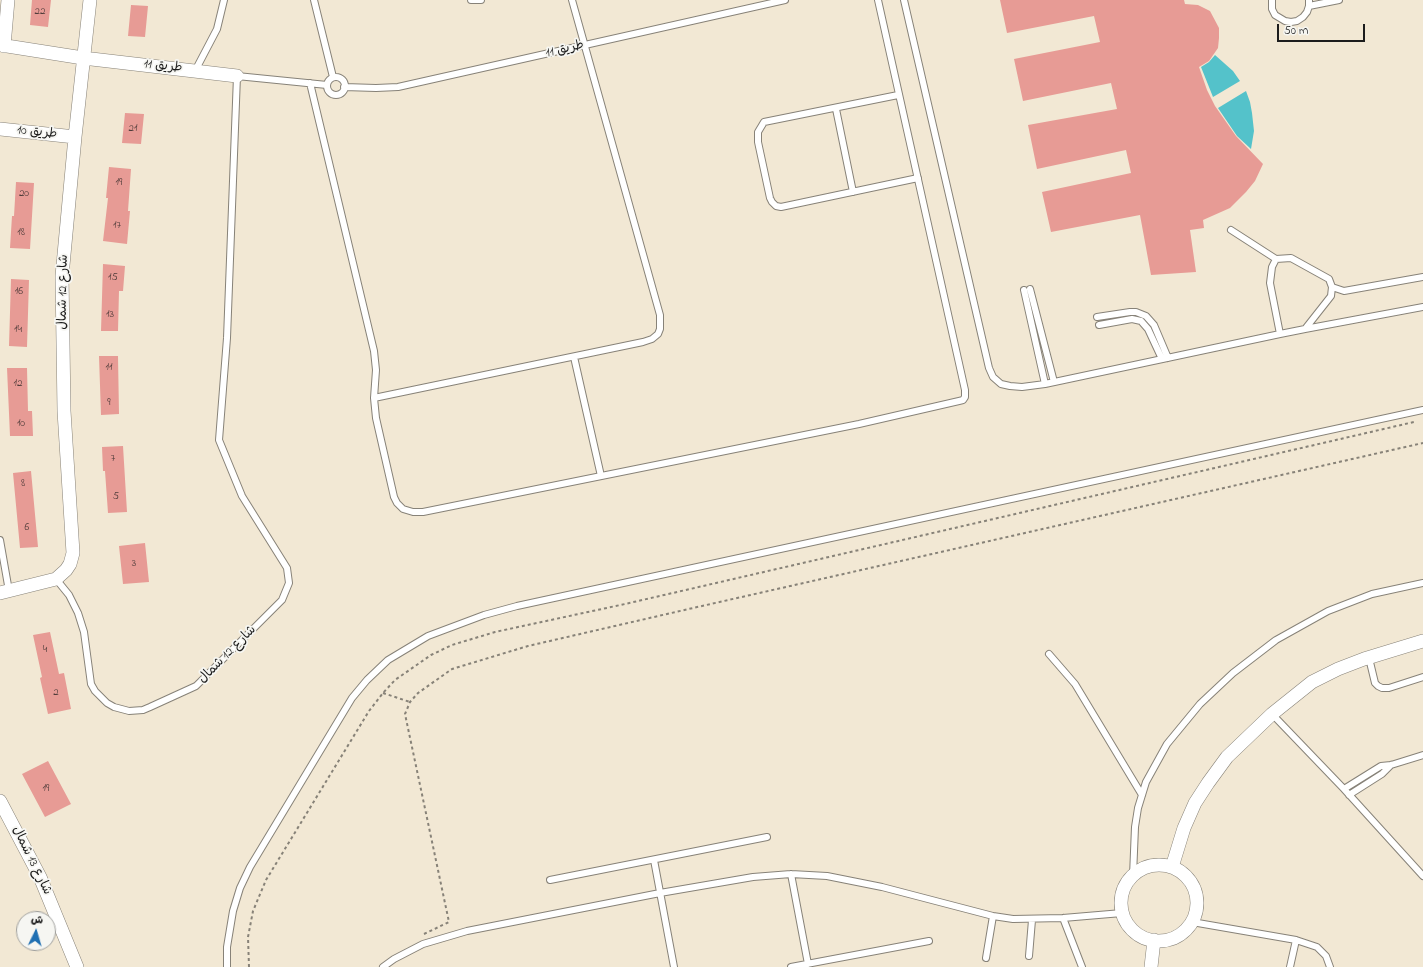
<!DOCTYPE html>
<meta charset="utf-8">
<style>
body{margin:0}
#map{position:relative;width:1423px;height:967px;overflow:hidden;background:#f2e8d4;font-family:"Indie Flower","Playpen Sans Arabic",sans-serif}
canvas{display:block}
.north{position:absolute;left:16px;top:911px;width:40px;height:40px;box-sizing:border-box;background:#f6f6f2;border:1px solid #9f9f9c;border-radius:50%;rotate:5deg;font-size:11px;font-weight:700;line-height:16px;text-align:center;color:#1c1c1c}
.north::after{content:'';display:block;margin:auto;width:14px;height:18px;background:#1f6fb2;clip-path:polygon(50% 0,100% 100%,50% 72%,0 100%)}
.scale{position:absolute;left:1277px;top:24px;width:88px;height:18px;box-sizing:border-box;border:2px solid #1c1c1c;border-top:0;padding-left:5px;font-size:12px;line-height:14px;white-space:nowrap;color:#1c1c1c;-webkit-text-stroke:3px #f6f6f2;paint-order:stroke}
</style>
<div id="map">
<canvas width="1423" height="967"></canvas>
<div class="north">ش</div>
<div class="scale">50 m</div>
</div>
<script>
const context = document.querySelector('canvas').getContext('2d');
context.lineJoin = 'round';
function paint(path, color) { context.fillStyle = color; context.fill(path, 'evenodd'); }
const toPath = rows => new Path2D(rows.map(r => 'M' + r).join(''));
function stroke(path, color, width, dash) { context.strokeStyle = color; context.lineWidth = width; context.lineCap = dash ? 'butt' : 'round'; context.setLineDash(dash || []); context.stroke(path); }
function write(font, color, halo, rows, align = 'center') {
  context.font = font + ' "Indie Flower","Playpen Sans Arabic",sans-serif'; context.lineWidth = 3.5; context.setLineDash([]); context.textBaseline = 'middle'; context.strokeStyle = halo; context.fillStyle = color; for (const [text, x, y, turn = 0] of rows) {
    context.save(); context.translate(x, y); context.rotate((+turn || 0) * Math.PI / 180); context.textAlign = isNaN(turn) ? turn : align; if (halo) context.strokeText(text, 0, 0); context.fillText(text, 0, 0); context.restore();
  }
}
paint(toPath([
 [1215,55,1233,71,1240,81,1213,97,1201,67,1209,62],
 [1246,91,1250,102,1252,113,1254,131,1251,149,1237,136,1218,108]
]), '#54c2ca');
paint(toPath([
 [32,0,51,0,48,27,30,25],
 [1000,0,1184,0,1185,4,1198,5,1210,11,1219,28,1219,38,1218,48,1209,61,1199,67,1207,90,1215,106,1236,136,1263,164,1255,181,1246,192,1230,208,1203,220,1204,228,1190,230,1196,272,1151,275,1140,215,1051,232,1042,192,1131,173,1126,150,1037,169,1028,125,1117,109,1111,83,1023,101,1014,59,1100,42,1094,16,1007,33],
 [131,5,148,6,145,37,128,36],
 [125,113,144,114,141,144,122,143],
 [109,167,131,169,128,211,130,211,127,244,103,241,108,198,106,198],
 [16,182,34,183,30,249,10,248,12,216,14,216],
 [103,264,125,266,123,291,119,291,118,331,101,331],
 [11,279,29,280,27,347,9,346],
 [99,356,118,356,119,414,101,415],
 [7,368,27,368,28,411,32,411,33,436,10,436],
 [123,446,127,512,108,513,105,471,103,471,102,447],
 [31,471,38,547,20,548,13,473],
 [145,543,149,582,123,584,119,546],
 [50,632,59,674,64,673,71,709,48,714,40,678,42,677,33,635],
 [48,761,71,804,45,817,22,774]
]), '#e79b95');
const service = toPath([
 [314,0,333,77],
 [471,0,481,0],
 [904,0,989,368,993,377,1001,384,1010,386,1022,387,1045,384,1280,334],
 [1272,0,1272,9,1275,15,1285,21,1291,22,1297,21,1303,17,1307,12,1309,6,1309,0],
 [1309,6,1339,0],
 [195,71,217,29,224,0],
 '327 86a9 9 0 1 1 18 0a9 9 0 1 1-18 0Z',
 [310,83,374,351,376,370,374,398,376,418,394,497,397,503,403,509,413,512,423,512,859,424,959,401,963,400,965,397,965,390,878,0],
 [344,87,376,88,398,87,785,0],
 [898,95,764,122,758,132,758,142,770,198,772,202,776,206,781,207,918,178],
 [836,109,853,192],
 [1231,230,1276,259,1291,258,1329,279,1332,287,1331,296,1305,329,1280,334,1270,283,1272,267,1276,259],
 [1332,287,1344,291,1423,277],
 [1030,289,1054,382],
 [1024,290,1045,384],
 [1097,317,1130,312,1136,312,1146,316,1154,325,1168,358],
 [1099,325,1132,319,1141,321,1148,329,1162,359],
 [1305,329,1423,307],
 [574,357,601,476],
 [374,398,643,342,652,339,658,334,660,329,660,315,572,0],
 [0,540,9,591],
 [56,579,69,595,78,613,84,632,91,684,95,691,107,703,114,707,129,711,143,710,150,707,196,686,282,600,289,583,287,568,242,496,219,440,227,338,237,76,327,85],
 [1049,654,1075,684,1142,795],
 [1369,658,1375,683,1378,686,1382,688,1389,688,1423,677],
 [1272,714,1344,789,1423,876],
 [1344,789,1381,766,1391,765,1423,755],
 [1349,795,1382,774,1391,765],
 [654,860,674,967],
 [791,874,808,964],
 [1133,876,1135,827,1138,808,1146,782,1167,744,1200,704,1233,673,1276,640,1328,611,1372,594,1423,583],
 [550,880,767,837],
 [1063,918,1082,967],
 [1192,922,1296,940,1317,947,1326,956,1330,967],
 [1029,956,1032,920],
 [986,958,993,916],
 [227,967,227,947,233,911,240,888,250,867,352,698,367,680,388,660,428,636,484,615,517,606,1423,410],
 [383,967,394,959,423,944,467,931,660,893,753,877,791,874,827,876,882,887,993,916,1013,919,1063,918,1122,913],
 [791,967,929,941],
 [1290,967,1296,940]
]);
const minor = toPath([
 [0,45,83,58,237,76],
 [4,46,8,0],
 [0,129,75,137],
 [0,593,56,579,66,570,70,564,73,553,64,411,62,276,75,137,90,0],
 [0,801,40,877,77,967],
 '1121 903a38 38 0 1 1 76 0a38 38 0 1 1-76 0Z',
 [1172,867,1184,828,1195,803,1208,783,1227,757,1272,714,1312,682,1338,669,1364,659,1423,641],
 [1151,967,1154,940]
]);
stroke(service, '#878278', 8);
stroke(minor, '#878278', 14);
stroke(toPath([
 [383,693,410,702],
 [424,934,449,922,405,714,410,702,418,693,452,669,528,646,693,608,1423,443],
 [249,967,248,937,253,911,266,880,369,711,383,693,395,680,431,655,452,645,495,632,625,604,1414,422]
]), '#878278', 2, [3, 3]);
stroke(service, '#fff', 6);
stroke(minor, '#fff', 13);
write('11px', '#4f3c3a', null, [
 ["22",40,12],
 ["21",133,129],
 ["19",119,183],
 ["20",24,194],
 ["17",117,226],
 ["18",21,233],
 ["15",113,278],
 ["16",19,292],
 ["13",110,315],
 ["14",18,330],
 ["11",109,368],
 ["12",18,384],
 ["9",109,403],
 ["10",21,424],
 ["7",113,459],
 ["8",23,484],
 ["5",116,497],
 ["6",27,528],
 ["3",134,564],
 ["4",45,650],
 ["2",56,693],
 ["19",46,789]
]);
write('13px', '#1c1c1c', '#f6f6f2', [
 ["طريق 11",565,50,-13],
 ["طريق 11",163,67,6],
 ["طريق 10",37,133,6],
 ["شارع 12 شمال",64,292,-89],
 ["شارع 12 شمال",228,655,-45],
 ["شارع 13 شمال",31,861,64]
]);
</script>
